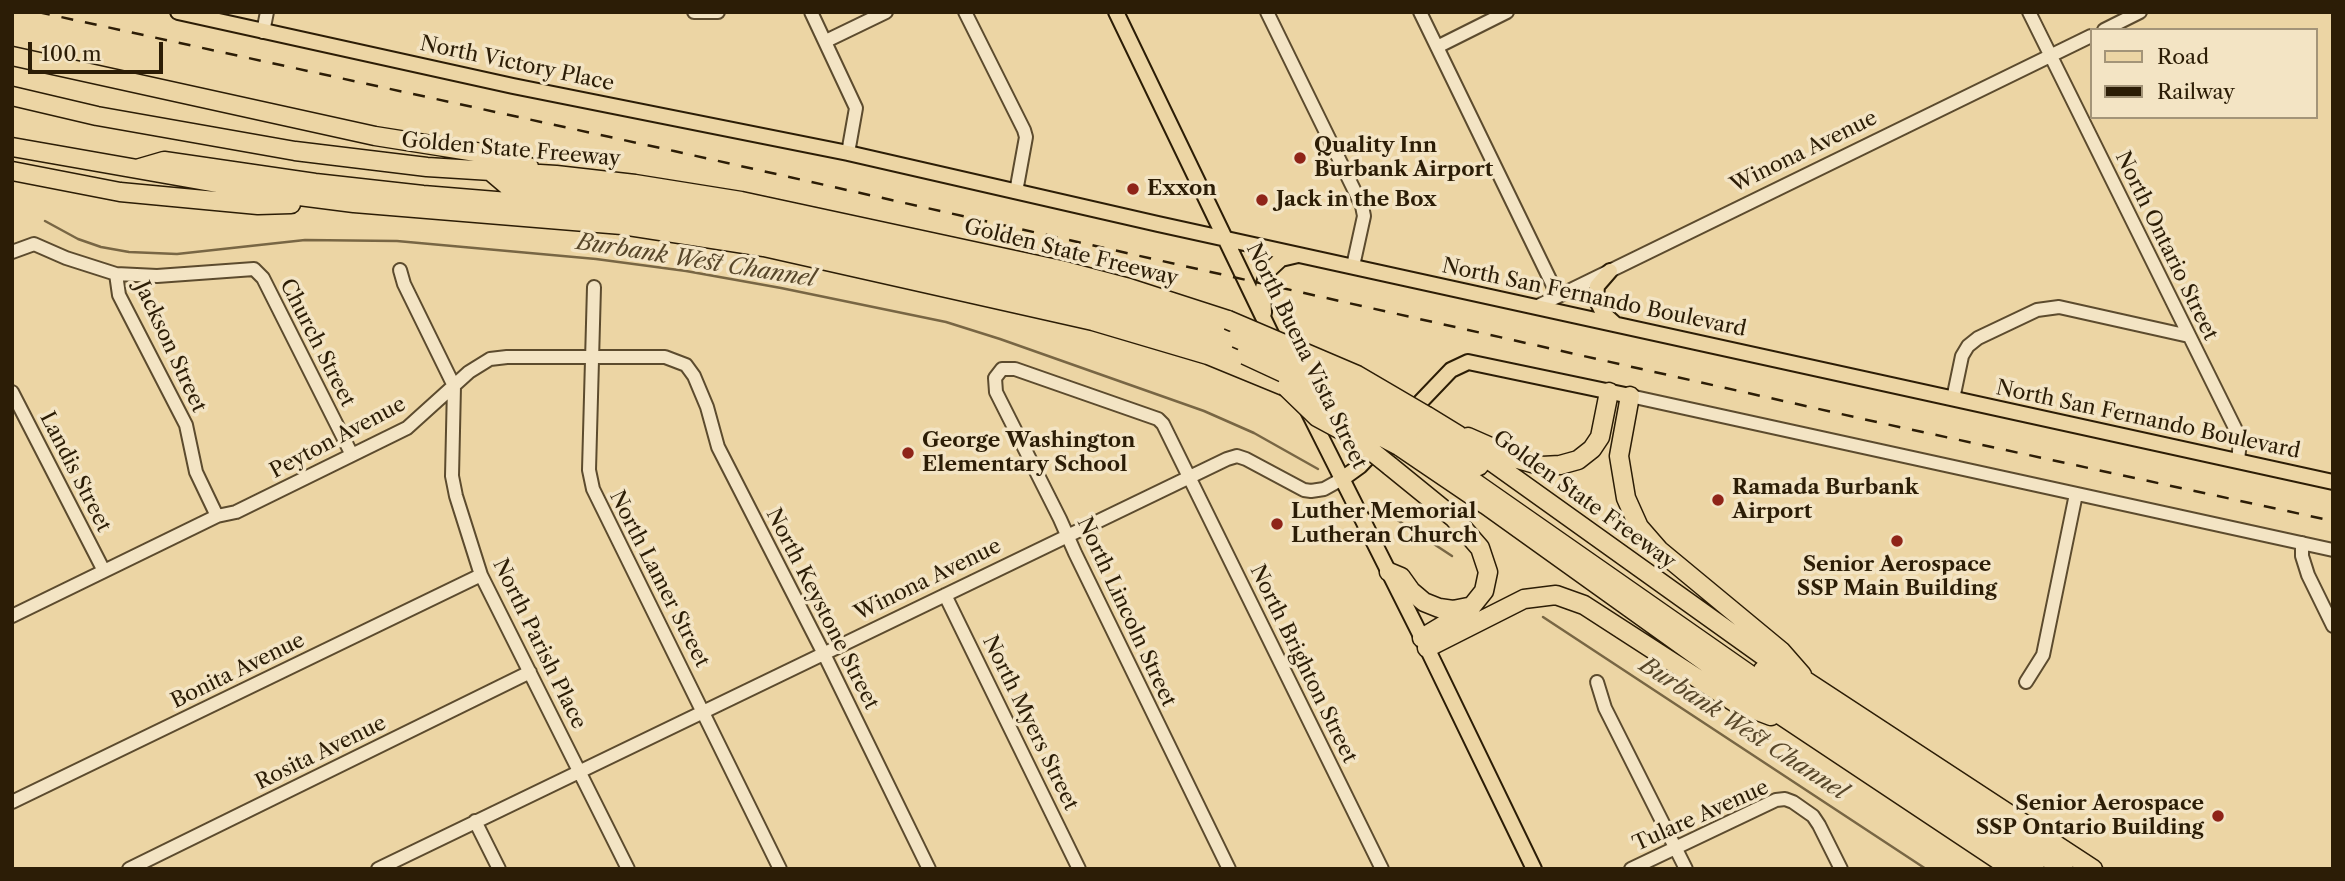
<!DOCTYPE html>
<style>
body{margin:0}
#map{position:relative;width:2345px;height:881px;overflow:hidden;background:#ecd5a4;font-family:"Libre Caslon Text",serif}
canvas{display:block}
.frame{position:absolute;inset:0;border:14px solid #2c1d06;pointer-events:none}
.legend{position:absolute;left:2090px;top:28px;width:228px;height:91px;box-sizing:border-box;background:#f3e4c4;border:2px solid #a39478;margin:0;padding:9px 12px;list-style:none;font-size:21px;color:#2c1d06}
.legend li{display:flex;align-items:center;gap:14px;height:35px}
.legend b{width:35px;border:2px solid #a39478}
.scale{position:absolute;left:28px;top:42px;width:135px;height:32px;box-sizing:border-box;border:4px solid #2c1d06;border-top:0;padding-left:9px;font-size:21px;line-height:24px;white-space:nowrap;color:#2c1d06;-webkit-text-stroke:5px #f3e4c4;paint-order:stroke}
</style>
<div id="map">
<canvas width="2345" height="881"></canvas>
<div class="frame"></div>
<ul class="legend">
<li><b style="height:9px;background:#ecd5a4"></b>Road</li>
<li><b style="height:9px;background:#2c1d06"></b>Railway</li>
</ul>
<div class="scale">100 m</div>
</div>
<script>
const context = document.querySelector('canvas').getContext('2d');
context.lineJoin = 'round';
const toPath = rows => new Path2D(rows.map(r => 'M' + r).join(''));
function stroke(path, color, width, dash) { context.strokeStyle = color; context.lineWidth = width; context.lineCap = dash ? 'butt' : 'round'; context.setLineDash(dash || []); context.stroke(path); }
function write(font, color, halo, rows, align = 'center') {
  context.font = font + ' "Libre Caslon Text",serif'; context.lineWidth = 7; context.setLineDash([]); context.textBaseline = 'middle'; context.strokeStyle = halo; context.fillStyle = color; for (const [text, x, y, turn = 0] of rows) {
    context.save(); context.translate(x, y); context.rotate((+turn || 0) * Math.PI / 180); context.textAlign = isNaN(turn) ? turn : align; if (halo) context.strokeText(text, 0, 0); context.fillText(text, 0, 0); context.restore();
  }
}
stroke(toPath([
 [45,221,78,239,101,247,129,252,177,254,305,240,397,241,596,259,686,271,781,288,946,322,1000,339,1204,411,1254,433,1318,469],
 [1373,504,1452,556],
 [1543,617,1926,869]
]), '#786644', 2.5);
const minor = toPath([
 [694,12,718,12],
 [811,12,856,108,848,153],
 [965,12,1024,130,1026,137,1016,192],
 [1267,12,1362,206,1364,216,1353,266],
 [1420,12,1558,296],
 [2029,12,2235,428,2240,441,2238,461],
 [2104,30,2140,12],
 [263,32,267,12],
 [826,41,886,12],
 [1437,47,1507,12],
 [12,252,34,244,66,258,116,274,157,276,254,269,263,278,352,455],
 [400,270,404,284,454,386,452,476,456,496,481,575,628,869],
 [116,274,119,295,186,425,196,472,217,516],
 [594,287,589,470,593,489,780,869],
 [1536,307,2091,36],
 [12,392,104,571],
 [1630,396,2333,550],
 [1953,399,1962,356,1968,346,1978,338,2037,310,2059,307,2189,336],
 [2302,543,2302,556,2308,575,2333,626],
 [945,595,1079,869],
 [12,616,217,516,236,512,407,428,469,372,490,359,507,357,665,357,686,365,694,376,707,407,718,447,824,654,929,869],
 [1597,682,1605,708,1686,869],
 [2026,682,2043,655,2076,494],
 [12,802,481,575],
 [475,821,499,869],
 [129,869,530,672],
 [378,869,1227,459,1237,456,1246,459,1304,490,1311,491,1324,489,1342,479],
 [1229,869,1075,553,1060,519,996,392,995,378,1002,369,1015,369,1158,419,1163,424,1382,869],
 [1631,869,1776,800,1785,799,1793,802,1813,816,1819,825,1841,869]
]);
const major = toPath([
 [178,12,513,86,848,153,1158,224,2333,482],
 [1116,12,1275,342],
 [1610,271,1597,286,1596,299,1603,313,1615,324],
 [1264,313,1263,288,1267,272,1281,259,1298,255],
 [1308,411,1427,648,1534,869],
 [1408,415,1451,370,1468,362,1630,396],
 [1342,479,1360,466,1380,445]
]);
const highway = toPath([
 [12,56,375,136,495,155,529,167],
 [12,96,97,116,295,151,427,167,556,175,635,184,741,201,1061,270,1129,288,1228,320],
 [12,147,268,192,354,203,622,225,764,247,1093,321,1208,355,1286,387],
 [140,168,164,161,315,183,423,195,618,211,717,224,1146,320,1245,355],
 [489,170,509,187,680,206,792,226,1121,301,1208,327,1236,338],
 [12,171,120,192,258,205,291,204],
 [1630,396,1619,456,1626,498,1639,527,1659,550,1781,651,1802,675],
 [1427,416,1458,435,1471,447,1783,670,1806,681,2093,869],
 [1417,427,1479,466],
 [1408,436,1859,751,2035,869],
 [1468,437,1518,459,1542,466,1560,465,1578,460,1592,449,1600,437,1609,392],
 [1399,446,1486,505,1764,704,2012,869],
 [1390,466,1454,518,1480,548,1488,572,1484,591,1472,606,1462,614,1422,638],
 [1389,572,1401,577,1411,591,1424,602,1439,608,1453,610,1468,607],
 [1427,648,1524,599,1556,595,1584,605,1734,702,1771,716],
 [1763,670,2064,869]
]);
stroke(minor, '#5c4b2e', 16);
stroke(major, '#2c1d06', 18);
stroke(highway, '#2c1d06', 21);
stroke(minor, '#f3e4c4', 12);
stroke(major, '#ecd5a4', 14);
stroke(highway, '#ecd5a4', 18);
stroke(toPath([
 [38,12,674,151,1881,423,2333,521]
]), '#2c1d06', 2.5, [12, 12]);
const highwayBridge = toPath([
 [1228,320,1357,375,1427,416],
 [1236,338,1344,385,1417,427],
 [1245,355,1355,406,1408,436],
 [1286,387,1317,417,1354,437,1390,466],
 [1302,395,1399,446]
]);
stroke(highwayBridge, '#2c1d06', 21, []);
stroke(highwayBridge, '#ecd5a4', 18);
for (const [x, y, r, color] of [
 [1300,158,7,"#8f2418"],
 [1133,189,7,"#8f2418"],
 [1262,200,7,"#8f2418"],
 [908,453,7,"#8f2418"],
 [1718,500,7,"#8f2418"],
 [1277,524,7,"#8f2418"],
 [1897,541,7,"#8f2418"],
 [2218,816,7,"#8f2418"]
]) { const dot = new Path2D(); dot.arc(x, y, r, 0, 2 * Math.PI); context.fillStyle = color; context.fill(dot); stroke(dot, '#f3e4c4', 2.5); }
write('21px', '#2c1d06', '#f3e4c4', [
 ["North Victory Place",517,64,12],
 ["Golden State Freeway",511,150,5],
 ["Winona Avenue",1804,152,-26],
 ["North Ontario Street",2166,246,64],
 ["Golden State Freeway",1071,253,14],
 ["North San Fernando Boulevard",1594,298,12],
 ["Church Street",317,343,63],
 ["Jackson Street",170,347,65],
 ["North Buena Vista Street",1306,356,64],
 ["North San Fernando Boulevard",2148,420,12],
 ["Peyton Avenue",338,438,-28],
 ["Landis Street",75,472,63],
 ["Golden State Freeway",1584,500,36],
 ["North Lamer Street",659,579,63],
 ["Winona Avenue",928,580,-26],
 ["North Keystone Street",822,609,63],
 ["North Lincoln Street",1126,612,65],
 ["North Parish Place",539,644,64],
 ["North Brighton Street",1303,664,64],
 ["Bonita Avenue",238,671,-26],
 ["North Myers Street",1030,723,64],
 ["Rosita Avenue",321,753,-26],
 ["Tulare Avenue",1701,816,-24]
]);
write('bold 21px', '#2c1d06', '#f3e4c4', [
 ["Quality Inn",1314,146],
 ["Burbank Airport",1314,170],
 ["Exxon",1147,189],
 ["Jack in the Box",1276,200],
 ["George Washington",922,441],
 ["Elementary School",922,465],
 ["Ramada Burbank",1732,488],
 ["Airport",1732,512],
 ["Luther Memorial",1291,512],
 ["Lutheran Church",1291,536],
 ["Senior Aerospace",1897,565,"center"],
 ["SSP Main Building",1897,589,"center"],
 ["Senior Aerospace",2204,804,"right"],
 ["SSP Ontario Building",2204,828,"right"]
], 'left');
write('italic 23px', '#58472a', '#f3e4c4', [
 ["Burbank West Channel",696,261,9],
 ["Burbank West Channel",1743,729,33]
]);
</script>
